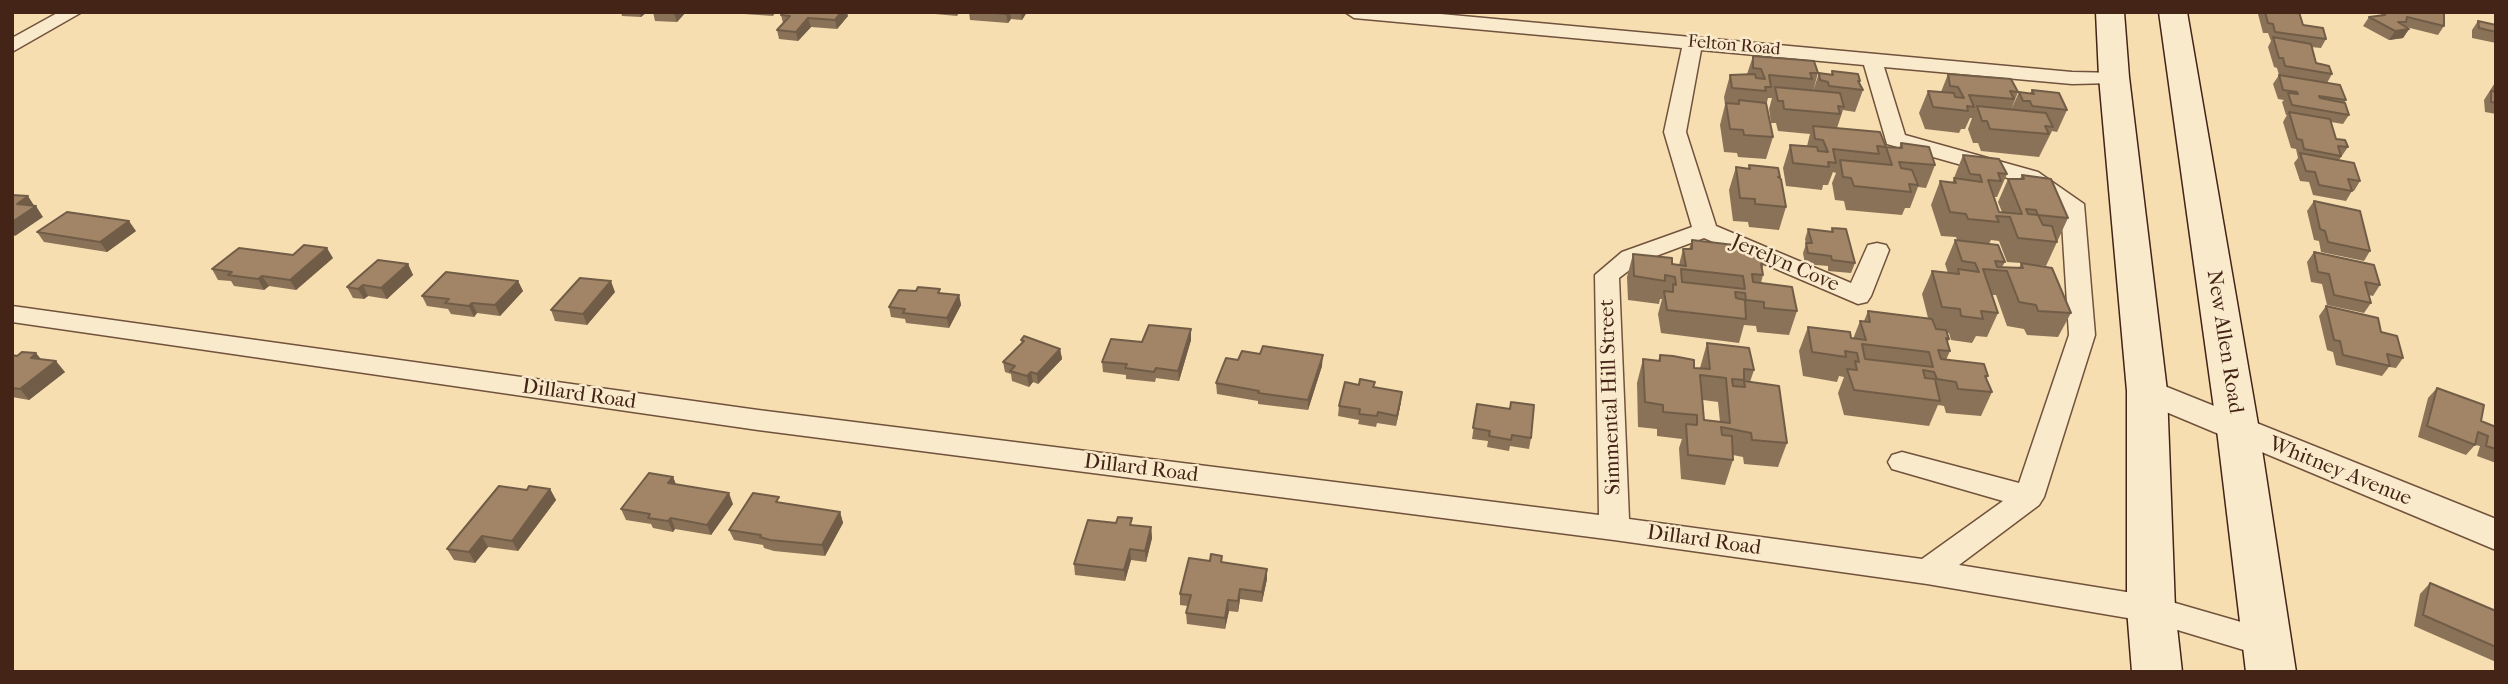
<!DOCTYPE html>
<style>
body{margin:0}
#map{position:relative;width:2508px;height:684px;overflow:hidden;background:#f7deb0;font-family:"IM FELL French Canon",serif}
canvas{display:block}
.frame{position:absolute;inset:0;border:14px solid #442416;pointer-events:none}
</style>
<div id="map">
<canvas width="2508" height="684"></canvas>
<div class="frame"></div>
</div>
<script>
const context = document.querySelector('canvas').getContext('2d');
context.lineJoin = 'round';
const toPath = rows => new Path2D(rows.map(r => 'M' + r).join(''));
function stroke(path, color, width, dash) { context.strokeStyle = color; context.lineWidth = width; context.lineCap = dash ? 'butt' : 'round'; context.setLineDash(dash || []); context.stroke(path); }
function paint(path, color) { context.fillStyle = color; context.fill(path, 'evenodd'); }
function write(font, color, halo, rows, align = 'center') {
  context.font = font + ' "IM FELL French Canon",serif'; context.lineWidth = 5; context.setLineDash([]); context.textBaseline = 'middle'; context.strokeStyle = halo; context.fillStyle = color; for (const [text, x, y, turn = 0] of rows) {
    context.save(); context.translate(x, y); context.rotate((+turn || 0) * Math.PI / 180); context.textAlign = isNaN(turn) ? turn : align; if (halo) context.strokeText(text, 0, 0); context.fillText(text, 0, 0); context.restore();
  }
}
const minor = toPath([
 [59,12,82,12,12,52,12,38,59,12],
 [1345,12,1419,12,2072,72,2121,73,2124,77,2121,81,2114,83,2072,84,1884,67,1905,135,2038,172,2084,204,2095,335,2044,497,2039,505,1959,565,2151,596,2279,633,2283,643,2279,653,2267,657,2151,622,1927,584,1614,540,758,430,12,322,12,306,758,410,1599,515,1595,275,1622,252,1692,227,1664,132,1682,48,1354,18,1345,12],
 [1701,50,1864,65,1887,144,2022,182,2061,207,2069,335,2019,483,1902,452,1892,455,1888,462,1892,469,2003,501,1922,559,1629,519,1619,278,1640,262,1704,238,1858,304,1867,302,1871,296,1889,250,1886,245,1877,243,1868,245,1851,283,1716,226,1686,132,1701,50]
]);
const tertiary = toPath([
 [2147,379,2496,519,2496,550,2135,399,2130,391,2135,383,2147,379]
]);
const secondary = toPath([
 [2096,12,2124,12,2129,77,2167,391,2175,609,2182,672,2132,672,2127,609,2127,391,2099,77,2096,12],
 [2159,12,2187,12,2259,430,2296,672,2246,672,2217,430,2159,12]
]);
stroke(minor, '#71523c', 3);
stroke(tertiary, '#71523c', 3);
stroke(secondary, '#442416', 3);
paint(minor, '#faeacc');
paint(tertiary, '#faeacc');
paint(secondary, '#faeacc');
paint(toPath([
 [621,12,647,12,641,17,622,16],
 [653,12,686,12,677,22,655,21],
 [715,12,776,12,773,16],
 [913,12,960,12,957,16],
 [969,12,1027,12,1022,20,1011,19,1008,23,970,20],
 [2259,12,2299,12,2303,25,2326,39,2321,48,2311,47,2316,63,2332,74,2327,83,2346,100,2344,103,2349,115,2343,124,2331,122,2336,139,2348,147,2339,160,2360,181,2354,191,2352,191,2346,201,2313,195,2309,182,2300,181,2294,163,2298,158,2296,149,2291,148,2283,122,2287,115,2286,115,2282,102,2284,100,2278,99,2273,84,2279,75,2277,68,2274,67,2268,47,2271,41,2268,33,2263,33,2258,14],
 [2381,12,2439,12,2444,26,2438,35,2406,27,2409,29,2403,38,2389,40,2363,26,2369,17,2381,16],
 [781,15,848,16,837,29,811,27,798,41,779,39,777,30,783,23],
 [2478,21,2496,25,2496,43,2472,38,2472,30],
 [1753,56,1818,73,1813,91,1819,73,1831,74,1832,71,1860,81,1860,83,1863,90,1855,112,1843,110,1837,128,1886,147,1879,164,1886,147,1899,148,1901,143,1935,165,1926,188,1918,187,1910,208,1905,208,1902,215,1846,210,1844,201,1835,200,1832,183,1836,173,1833,172,1828,185,1823,185,1822,190,1786,186,1783,168,1790,145,1807,146,1810,134,1778,131,1776,123,1771,123,1769,109,1772,98,1768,98,1766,106,1773,137,1766,159,1738,157,1737,153,1724,152,1720,125,1725,105,1724,97,1730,75,1747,74],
 [1948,74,2018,92,2011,110,2019,92,2030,93,2032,90,2067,110,2057,132,2052,131,2039,157,1981,151,1978,143,1973,143,1968,129,1972,118,1970,118,1965,129,1961,129,1959,133,1925,129,1919,113,1928,91,1941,92],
 [2496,81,2496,114,2485,112,2484,100],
 [1963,155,2007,174,1997,197,1995,197,1994,198,1999,212,2002,212,1998,202,2008,179,2020,179,2022,175,2068,218,2046,266,2034,265,2071,313,2058,337,2027,335,2024,329,2007,326,1996,295,1992,295,1998,313,1987,337,1976,336,1972,343,1951,340,1949,333,1947,333,1949,339,1948,342,1950,351,1946,360,1988,376,1986,379,1992,392,1981,416,1946,413,1944,406,1938,405,1929,426,1844,415,1838,393,1844,377,1839,376,1837,382,1803,376,1799,351,1808,327,1853,339,1860,321,1864,321,1868,311,1928,318,1922,294,1932,271,1948,273,1945,264,1955,240,1957,240,1956,237,1941,236,1931,205,1940,181,1952,183],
 [1991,240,1999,241,2007,262,2021,263,2019,268,2002,267,2005,262,1989,244],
 [1749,165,1780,177,1786,207,1779,230,1749,227,1748,222,1733,221,1729,190,1736,167,1748,169],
 [2314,201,2370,251,2364,261,2321,252,2319,241,2314,240,2307,211],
 [1832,228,1855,263,1851,273,1828,271,1828,266,1805,264,1803,253,1806,244,1805,239,1808,229,1831,232],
 [136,231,107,252,44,242,37,232],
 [1692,240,1752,256,1764,264,1762,269,1763,275,1761,283,1797,311,1789,335,1757,332,1756,326,1744,325,1739,343,1661,333,1658,314,1662,299,1660,299,1659,304,1628,300,1627,277,1633,254,1679,265,1683,249,1689,249],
 [2314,252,2380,285,2373,296,2368,295,2371,303,2364,313,2327,305,2322,284,2311,282,2307,262],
 [293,255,333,258,296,290,269,286,264,290,234,286,231,281,218,280,212,269],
 [408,264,413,275,387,299,368,296,364,299,353,298,347,287],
 [518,281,523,291,500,316,477,313,474,317,451,314,448,309,427,306,422,296],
 [916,291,959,295,961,305,949,328,906,323,905,319,891,317,889,307],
 [615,292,587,325,555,321,551,310],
 [2326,306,2381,332,2403,358,2396,368,2389,367,2382,376,2336,365,2333,352,2327,350,2319,316],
 [1021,340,1060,349,1062,359,1038,384,1033,382,1029,387,1012,381,1011,374,1005,372,1003,362,1022,343],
 [1191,340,1179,381,1156,378,1155,382,1126,379,1126,375,1103,372,1102,362,1142,342],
 [1707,343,1754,370,1750,382,1787,443,1778,467,1744,464,1743,457,1733,455,1733,460,1725,485,1681,479,1679,448,1682,439,1657,436,1657,429,1638,427,1637,383,1643,359,1658,361,1660,355,1694,368,1700,368],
 [1703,400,1718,402,1720,422,1704,420],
 [12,355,41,359,65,372,29,400,12,397],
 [1238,360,1322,366,1308,410,1258,404,1258,401,1217,394,1216,383],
 [1375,382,1374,387,1401,402,1396,426,1377,423,1376,427,1358,424,1359,420,1338,416,1339,406],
 [2437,388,2481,421,2496,427,2496,463,2477,456,2480,446,2475,445,2466,455,2418,437,2428,398],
 [1477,404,1531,438,1529,449,1510,446,1509,451,1487,447,1488,441,1472,439],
 [673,477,676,484,733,504,711,535,675,529,673,532,653,528,651,524,626,520,621,509],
 [550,489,556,500,518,551,488,547,475,563,454,560,447,549,527,490],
 [781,503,840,512,843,523,825,556,774,551,764,548,763,545,734,540,729,530],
 [1116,523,1151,527,1152,538,1146,562,1131,560,1125,581,1075,575,1074,564],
 [1222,562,1267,569,1267,579,1262,602,1240,599,1238,612,1229,611,1225,629,1187,624,1186,613,1188,606,1180,605,1180,594],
 [2430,583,2496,611,2496,662,2414,626,2420,594]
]), '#8a7258');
paint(toPath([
 [640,12,647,12,641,17],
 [675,12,686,12,677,22,674,13],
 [841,12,847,12,848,16,837,29,835,20],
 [1008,12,1010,12,1011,19,1008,23,1006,14],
 [1021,12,1027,12,1022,20],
 [808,18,811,27,798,41,796,32],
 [2409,29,2403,38,2389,40,2395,31],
 [28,196,35,207,17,204],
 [36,206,43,217,15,236,12,233,12,222],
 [129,221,136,231,107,252,100,242],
 [327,248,333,258,296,290,290,280],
 [408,264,413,275,387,299,381,288],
 [262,276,269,286,264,290,258,279],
 [518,281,523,291,500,316,495,305],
 [611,281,615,292,587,325,583,314],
 [363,285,368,296,364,299,358,289],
 [959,295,961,305,949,328,947,318],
 [472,303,477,313,474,317,469,306],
 [1191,329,1191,340,1179,381,1178,371],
 [1060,349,1062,359,1038,384,1037,374],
 [36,353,45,364,31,358],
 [1323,355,1322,366,1308,410,1308,400],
 [56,361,65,372,29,400,20,389],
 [1031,372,1033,382,1029,387,1027,376],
 [1402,392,1401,402,1396,426,1397,416],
 [673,477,677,488,668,483],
 [550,489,556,500,518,551,512,541],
 [729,493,733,504,711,535,707,525],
 [840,512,843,523,825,556,822,545],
 [671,518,675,529,673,532,668,521],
 [1151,527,1152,538,1146,562,1145,551],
 [482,536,488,547,475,563,469,552],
 [1130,549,1131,560,1125,581,1124,570],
 [1267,569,1267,579,1262,602,1262,592],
 [1240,589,1240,599,1238,612,1238,601],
 [1228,600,1229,611,1225,629,1225,618]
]), '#715d47');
const building = toPath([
 [783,12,841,12,835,20,808,18,796,32,777,30,790,16,781,15,783,12],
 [984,12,1008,12,1006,14,984,12],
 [2265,12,2299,12,2303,25,2323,28,2326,39,2275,32,2273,24,2268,23,2265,12],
 [2386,12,2439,12,2444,13,2444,26,2407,17,2406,22,2398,22,2409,29,2395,31,2369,17,2385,15,2386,12],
 [2478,21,2496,25,2496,32,2479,28,2478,21],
 [2273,37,2311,44,2316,63,2329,66,2332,74,2285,66,2283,58,2279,58,2273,37],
 [1753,56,1814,61,1818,73,1810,73,1812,79,1769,75,1771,87,1765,87,1766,91,1732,88,1730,75,1755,74,1756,78,1765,79,1761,69,1753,68,1753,56],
 [1832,71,1858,74,1860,81,1858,81,1863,90,1829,86,1828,82,1820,80,1819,73,1833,75,1832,71],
 [1948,74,2011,79,2018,92,2010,91,2014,99,1969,95,1974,107,1967,106,1968,111,1933,107,1928,91,1954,93,1955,97,1964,98,1958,87,1950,86,1948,74],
 [2279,75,2340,85,2346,100,2319,96,2320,98,2345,103,2349,115,2292,105,2288,93,2298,94,2297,92,2283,90,2279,75],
 [1775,87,1840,93,1844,107,1838,106,1840,114,1784,109,1783,101,1778,101,1775,87],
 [2032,90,2059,93,2067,110,2032,106,2030,101,2023,101,2019,92,2034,94,2032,90],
 [2491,91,2496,92,2496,103,2491,102,2491,91],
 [1739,100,1766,103,1773,137,1744,135,1743,130,1730,129,1726,103,1739,104,1739,100],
 [1977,106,2046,113,2053,127,2045,126,2049,134,1990,129,1987,121,1982,121,1977,106],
 [2289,112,2330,119,2336,139,2345,140,2348,147,2338,146,2341,156,2304,149,2302,140,2297,139,2289,112],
 [1813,126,1880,132,1886,147,1877,146,1879,154,1833,149,1836,163,1828,162,1829,167,1793,163,1790,145,1817,147,1818,151,1828,152,1823,140,1815,139,1813,126],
 [1901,143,1929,147,1935,165,1899,162,1901,168,1912,170,1918,185,1909,184,1911,192,1854,186,1851,178,1843,177,1840,160,1892,165,1886,147,1902,148,1901,143],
 [2300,153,2354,163,2360,181,2348,179,2352,191,2319,185,2315,172,2306,171,2300,153],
 [1963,155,1999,159,2007,174,1998,173,2001,181,1988,180,1999,212,2022,214,2008,179,2024,179,2022,175,2051,179,2068,218,2038,215,2036,210,2026,209,2028,214,2038,215,2043,225,2052,226,2057,242,2018,238,2010,217,1996,216,1999,222,1968,219,1966,214,1950,212,1940,181,1956,183,1954,178,1982,182,1980,175,1970,174,1963,155],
 [1749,165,1778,168,1780,177,1778,177,1781,179,1786,207,1755,204,1755,199,1740,198,1736,167,1750,169,1749,165],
 [12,195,28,196,17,204,36,206,12,222,12,195],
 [2314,201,2360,211,2370,251,2328,242,2325,231,2320,229,2314,201],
 [67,212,129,221,100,242,37,232,67,212],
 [1832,228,1846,229,1855,263,1832,260,1831,256,1808,253,1806,243,1812,243,1808,229,1833,232,1832,228],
 [1692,240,1751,247,1752,256,1763,257,1764,264,1761,264,1763,275,1752,274,1753,282,1792,287,1797,311,1764,308,1764,302,1746,300,1745,293,1735,292,1736,298,1745,300,1746,319,1667,310,1664,291,1673,292,1673,284,1676,285,1675,277,1665,275,1665,281,1634,276,1633,254,1672,258,1672,264,1686,266,1683,249,1692,249,1692,240],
 [1681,269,1743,276,1745,289,1682,282,1681,269],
 [1955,240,1998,245,2005,262,1995,261,1997,267,2023,268,2021,263,2052,268,2071,313,2038,311,2036,305,2019,302,2007,271,1983,269,1998,313,1981,311,1983,319,1961,316,1960,309,1942,307,1932,271,1959,274,1958,269,1979,272,1975,263,1962,261,1955,240],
 [304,245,327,248,290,280,262,276,258,279,228,275,232,272,212,269,239,248,293,255,304,245],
 [2314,252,2374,265,2380,285,2365,282,2371,303,2334,295,2329,274,2318,272,2314,252],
 [378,260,408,264,381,288,363,285,358,289,347,287,378,260],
 [446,272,518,281,495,305,472,303,469,306,445,303,449,299,422,296,446,272],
 [580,278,611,281,583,314,551,310,580,278],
 [918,287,940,289,938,293,959,295,947,318,903,313,905,309,889,307,899,290,916,291,918,287],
 [2326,306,2378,318,2381,332,2397,336,2403,358,2387,354,2390,366,2343,355,2340,341,2334,340,2326,306],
 [1868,311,1932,319,1936,329,1946,330,1949,339,1946,338,1950,351,1938,350,1941,359,1984,364,1988,376,1985,376,1992,392,1958,389,1956,382,1937,379,1934,372,1923,370,1925,378,1935,379,1940,401,1854,390,1847,369,1857,370,1855,361,1859,362,1857,353,1845,351,1846,357,1812,352,1808,327,1850,332,1851,338,1866,340,1860,321,1870,322,1868,311],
 [1862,344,1929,352,1933,367,1865,359,1862,344],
 [1149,325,1191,329,1178,371,1156,368,1154,372,1125,368,1127,364,1102,362,1111,339,1142,342,1149,325],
 [1024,336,1060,349,1037,374,1031,372,1027,376,1010,371,1015,366,1003,362,1024,341,1021,340,1024,336],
 [1707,343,1749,348,1754,370,1744,369,1744,380,1732,379,1733,386,1745,387,1744,381,1779,386,1787,443,1752,440,1751,433,1721,427,1722,435,1732,436,1733,460,1688,455,1686,424,1697,425,1697,415,1663,412,1663,405,1645,402,1643,359,1660,361,1660,355,1673,356,1694,360,1694,368,1710,369,1707,343],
 [1700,375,1726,378,1730,423,1704,420,1700,375],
 [1263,346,1323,355,1308,400,1258,393,1259,391,1216,383,1226,358,1238,360,1242,351,1260,354,1263,346],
 [22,352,36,353,31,358,56,361,20,389,12,388,12,355,17,356,22,352],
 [1360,379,1375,382,1373,387,1402,392,1397,416,1378,412,1377,416,1359,414,1360,409,1339,406,1345,382,1359,385,1360,379],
 [2437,388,2484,405,2481,421,2496,427,2496,449,2486,446,2488,436,2478,432,2475,445,2427,426,2437,388],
 [1511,402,1534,405,1531,438,1512,435,1511,440,1489,436,1490,431,1473,428,1477,404,1510,409,1511,402],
 [649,473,673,477,668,483,729,493,707,525,671,518,668,521,648,518,650,514,621,509,649,473],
 [499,486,527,490,529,486,550,489,512,541,482,536,469,552,447,549,499,486],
 [753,493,779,497,776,502,840,512,822,545,770,540,760,537,761,535,729,530,753,493],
 [1118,517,1132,518,1130,525,1151,527,1145,551,1130,549,1124,570,1074,564,1088,520,1116,523,1118,517],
 [1211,554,1222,556,1221,562,1267,569,1262,592,1240,589,1238,601,1228,600,1225,618,1186,613,1191,595,1180,594,1189,558,1210,561,1211,554],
 [2430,583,2496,611,2496,647,2423,615,2430,583]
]);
paint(building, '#a18566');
stroke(building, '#715d47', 2);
write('18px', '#442416', '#faeacc', [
 ["Felton Road",1734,46,5]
]);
write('21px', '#442416', '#faeacc', [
 ["Jerelyn Cove",1785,264,23],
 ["New Allen Road",2224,342,81],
 ["Dillard Road",579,395,8],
 ["Simmental Hill Street",1611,397,-92],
 ["Dillard Road",1141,469,7],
 ["Whitney Avenue",2340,472,22],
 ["Dillard Road",1704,541,8]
]);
</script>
